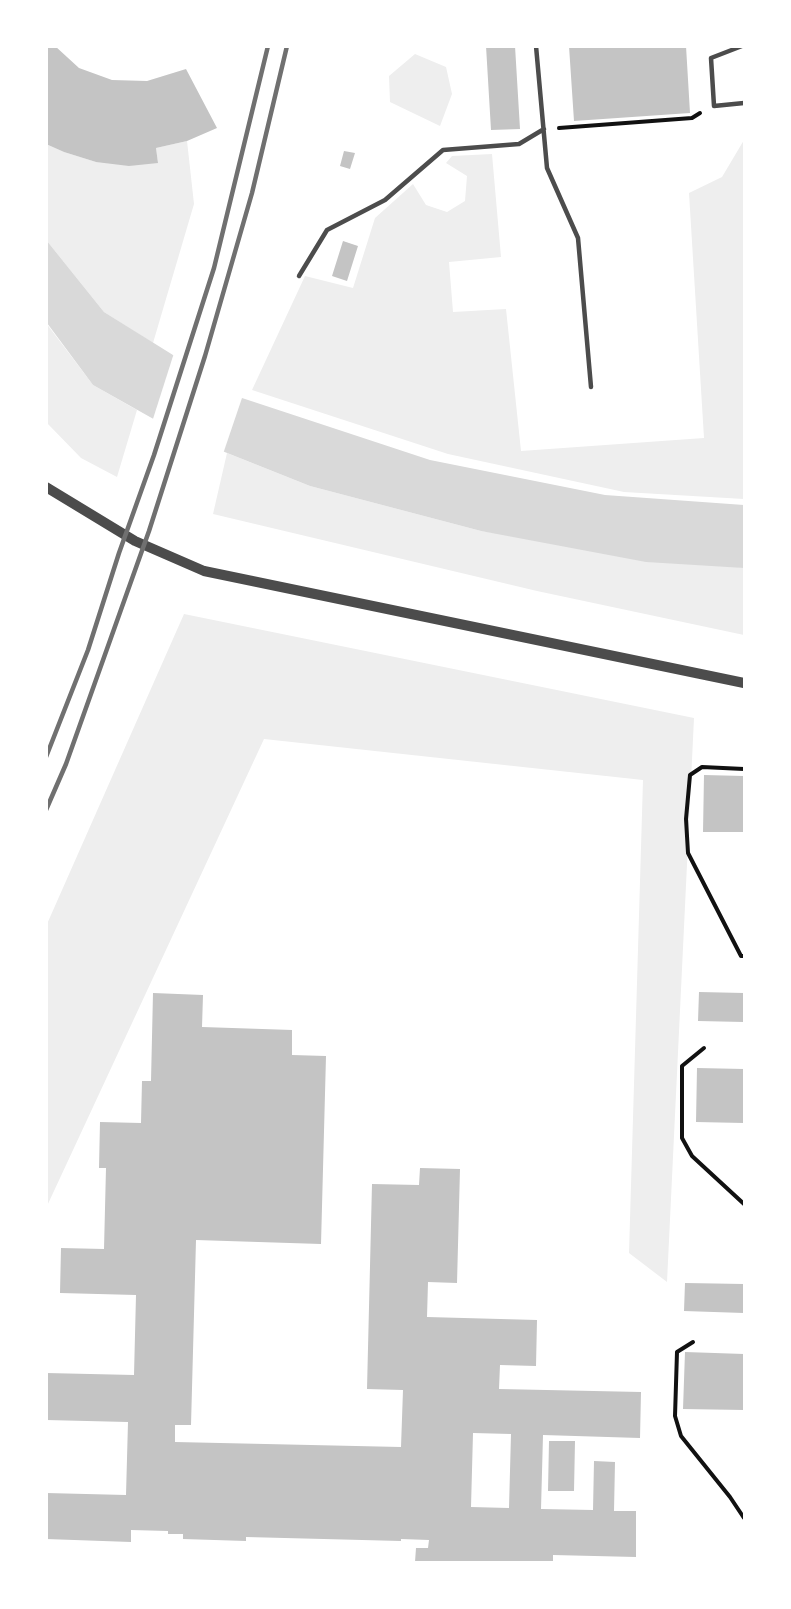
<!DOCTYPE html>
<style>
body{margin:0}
#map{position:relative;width:791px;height:1609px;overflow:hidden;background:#fff;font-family:"DejaVu Sans",sans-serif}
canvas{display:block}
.frame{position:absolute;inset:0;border:48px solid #fff;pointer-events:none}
</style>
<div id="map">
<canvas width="791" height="1609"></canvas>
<div class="frame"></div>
</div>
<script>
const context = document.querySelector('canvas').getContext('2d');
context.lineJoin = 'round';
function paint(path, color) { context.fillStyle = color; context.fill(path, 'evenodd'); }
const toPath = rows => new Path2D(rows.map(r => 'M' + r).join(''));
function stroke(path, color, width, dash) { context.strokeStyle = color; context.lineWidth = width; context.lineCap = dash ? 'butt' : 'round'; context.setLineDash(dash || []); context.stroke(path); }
paint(toPath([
 [415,54,446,67,452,94,440,126,390,102,389,76],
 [744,140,744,499,624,492,448,454,252,390,305,276,353,288,375,218,413,184,426,205,447,212,465,201,467,176,446,163,452,156,492,154,501,257,449,262,453,312,506,309,521,451,704,438,689,193,722,177],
 [187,141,194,204,153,343,104,312,47,241,46,144,64,152,96,162,158,163,156,148],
 [46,323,93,385,137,410,117,477,81,458,47,423],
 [227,453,310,486,481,531,744,568,744,635,537,591,213,514],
 [184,614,694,718,667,1282,629,1253,643,780,264,739,47,1206,47,924]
]), '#eee');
paint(toPath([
 [47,241,104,312,242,398,430,460,605,495,744,505,744,568,646,562,481,531,310,486,182,435,93,385,47,323]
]), '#d9d9d9');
paint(toPath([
 [174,353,243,395,223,454,181,437,152,422]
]), '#fff');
paint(toPath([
 [46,46,55,46,79,68,112,80,147,81,186,69,217,128,187,141,156,148,158,163,129,166,96,162,64,152,46,144],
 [486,46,515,46,520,129,491,130],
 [569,46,686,46,690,113,574,121],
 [344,151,355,153,350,169,340,166],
 [343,241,358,246,347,281,332,276],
 [704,775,744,776,744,832,703,832],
 [699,992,744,993,744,1022,698,1021],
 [153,993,203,995,202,1027,292,1030,292,1055,326,1056,321,1244,196,1240,191,1425,175,1425,175,1442,401,1447,403,1390,367,1389,372,1184,419,1185,420,1168,460,1169,457,1283,428,1282,427,1317,537,1320,536,1366,500,1365,499,1389,641,1392,640,1438,543,1435,541,1509,593,1510,594,1461,615,1462,614,1511,636,1511,636,1557,553,1555,553,1562,415,1562,416,1548,428,1548,429,1540,401,1539,401,1541,246,1537,246,1541,183,1539,183,1534,168,1534,168,1531,131,1530,131,1542,46,1539,46,1493,126,1495,128,1422,46,1420,46,1373,134,1375,136,1295,60,1293,61,1248,104,1249,106,1168,99,1168,100,1122,141,1123,142,1081,151,1081],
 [473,1433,511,1434,509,1508,471,1507],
 [697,1068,744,1069,744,1123,696,1122],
 [685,1283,744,1284,744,1313,684,1311],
 [685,1352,744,1354,744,1410,683,1409],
 [549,1441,575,1441,574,1491,548,1491]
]), '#c4c4c4');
stroke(toPath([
 [559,128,692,118,700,113],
 [744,769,702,767,690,775,686,819,688,853,741,956,744,956],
 [704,1048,682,1066,682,1138,692,1156,744,1204],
 [693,1342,677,1352,675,1416,681,1436,730,1497,744,1518]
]), '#111', 4);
stroke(toPath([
 [536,46,547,168,578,238,591,387],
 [742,46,711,58,714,106,744,103],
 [299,276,327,230,385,200,443,150,519,144,544,129]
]), '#4c4c4c', 4.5);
stroke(toPath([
 [46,487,135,541,204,571,744,683]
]), '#4c4c4c', 10);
stroke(toPath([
 [46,757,88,650,119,553,154,455,214,268,268,46],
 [46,810,66,764,149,531,205,356,252,193,287,46]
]), '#707070', 4.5);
</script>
